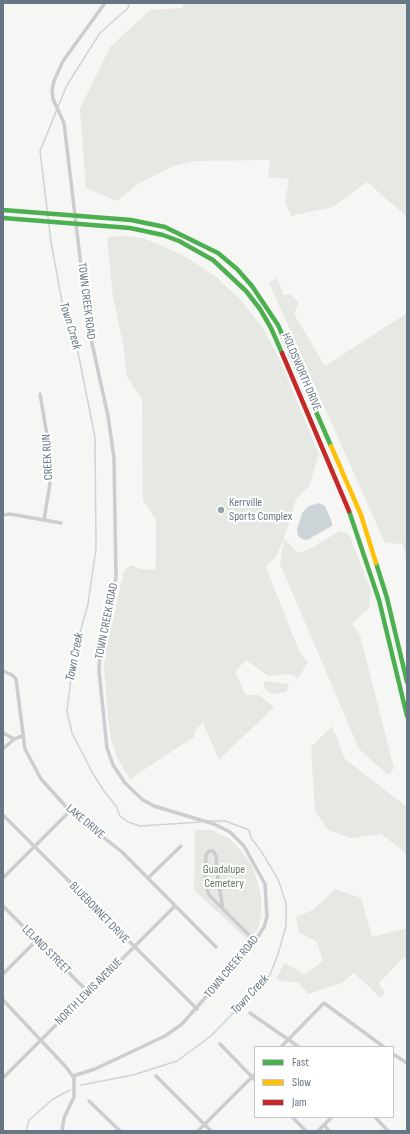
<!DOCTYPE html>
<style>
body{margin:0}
#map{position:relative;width:410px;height:1134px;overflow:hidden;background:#f6f6f5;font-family:"Sofia Sans Condensed",sans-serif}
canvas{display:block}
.frame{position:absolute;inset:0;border:4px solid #667684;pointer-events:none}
.legend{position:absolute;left:254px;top:1046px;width:140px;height:72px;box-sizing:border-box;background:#fff;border:1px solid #c2c8ce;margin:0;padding:5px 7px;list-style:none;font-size:12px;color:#667684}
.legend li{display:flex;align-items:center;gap:8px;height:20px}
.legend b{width:20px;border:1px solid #c2c8ce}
</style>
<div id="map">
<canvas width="410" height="1134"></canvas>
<div class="frame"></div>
<ul class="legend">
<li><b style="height:5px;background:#4caf50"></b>Fast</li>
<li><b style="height:5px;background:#ffc107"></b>Slow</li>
<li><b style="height:5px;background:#c62828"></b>Jam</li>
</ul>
</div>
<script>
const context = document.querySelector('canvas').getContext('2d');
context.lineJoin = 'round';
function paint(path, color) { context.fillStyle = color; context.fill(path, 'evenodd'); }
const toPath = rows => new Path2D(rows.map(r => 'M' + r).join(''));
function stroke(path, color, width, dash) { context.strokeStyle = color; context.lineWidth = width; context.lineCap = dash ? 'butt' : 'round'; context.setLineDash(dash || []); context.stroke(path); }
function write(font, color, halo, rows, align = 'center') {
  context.font = font + ' "Sofia Sans Condensed",sans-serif'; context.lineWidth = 4; context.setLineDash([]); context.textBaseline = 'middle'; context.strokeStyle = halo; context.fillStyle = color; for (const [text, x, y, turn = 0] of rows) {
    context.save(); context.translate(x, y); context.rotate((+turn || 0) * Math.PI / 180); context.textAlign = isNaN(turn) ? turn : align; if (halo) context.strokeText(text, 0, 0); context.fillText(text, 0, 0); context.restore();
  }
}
paint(toPath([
 [184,3,407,3,407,217,367,182,333,207,291,216,285,201,289,179,268,177,270,160,195,161,174,166,138,184,117,201,86,188,80,109,110,47,150,10,182,8],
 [125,236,143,238,165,247,186,257,216,277,242,301,264,330,279,358,319,454,309,486,296,499,284,538,298,553,314,547,339,531,349,534,371,591,369,608,352,624,360,635,394,768,388,775,359,749,280,564,284,540,276,556,266,567,299,651,308,662,298,679,291,674,268,676,246,660,235,672,246,695,259,695,274,707,219,760,203,723,196,729,194,737,130,779,118,759,111,740,108,718,104,665,106,650,124,571,131,565,140,569,155,570,156,561,156,520,143,500,142,400,127,377,123,343,113,297,107,237],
 [277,278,284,295,290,294,299,303,294,314,325,366,407,313,407,560,402,544,385,543,269,283],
 [264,681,289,684,286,692,271,694,264,688],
 [332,726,345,759,407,807,407,854,381,834,351,838,328,830,315,811,311,747],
 [195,830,211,830,230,839,243,853,253,868,261,895,261,918,258,928,249,941,194,890],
 [335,889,361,898,372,937,407,928,407,960,404,957,379,983,385,992,381,998,354,973,342,983,308,994,299,983,276,980,284,963,305,974,323,961,317,942,299,932,296,917,313,910]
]), '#e6e9e3');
paint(toPath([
 [319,503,325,506,332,522,332,526,307,540,302,539,298,536,297,529,302,513,309,506]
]), '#cdd4d8');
stroke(toPath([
 [129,3,128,8,100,33,67,85,40,151,51,242,62,302,77,347,95,437,96,548,88,604,74,654,67,711,72,733,92,772,104,791,116,806,120,816,128,822,140,826,201,822],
 [81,1085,133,1075,177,1061,211,1036,270,975,278,954,286,926,286,903,278,879,261,851,251,838,249,830,225,821,207,821],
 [26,1131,29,1120,36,1114,53,1099,70,1090]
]), '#cdd4d8', 1.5);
stroke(toPath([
 [40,394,49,447,50,483,44,520],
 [3,515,10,514,61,523],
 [3,671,12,675,16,679,25,749,41,779,70,811,122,852,216,947],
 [3,733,14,739],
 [3,749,14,739,22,736],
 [3,815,197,1009],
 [3,878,70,811],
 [148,878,181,846],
 [3,906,89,993],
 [223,909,218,880,216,856,213,851,209,851,206,855,205,884,209,895,255,941],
 [3,974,37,940],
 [3,1000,66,1067,74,1078,74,1097,64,1118,62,1131],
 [250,1013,299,1047],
 [220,1044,255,1080],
 [281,1047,324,1003,384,1047],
 [393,1054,407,1063],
 [73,1076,95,1069,165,1036,182,1024,255,941,264,927,267,917,265,884,244,846,230,832,214,824,154,806,143,800,125,783,113,765,107,748,99,671,100,652,116,577,114,458,108,416,88,325,64,123,53,99,52,90,54,81,63,61,105,3],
 [156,1076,211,1131],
 [3,1078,175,906],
 [89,1101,120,1131],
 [292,1117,306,1131],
 [375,1117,388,1131],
 [324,1125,329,1131],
 [198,1131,255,1074],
 [318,1131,332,1117]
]), '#cccdce', 3.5);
stroke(toPath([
 [3,210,131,220,165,227,218,253,237,269,252,286,278,325,331,446],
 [3,218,130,228,163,235,179,241,213,260,246,291,260,309,271,328,282,353],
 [349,511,379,600,407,716],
 [376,563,387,598,407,682]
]), '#4caf50', 4.5);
stroke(toPath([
 [331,446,361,515,376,563]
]), '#ffc107', 4.5);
stroke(toPath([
 [282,353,349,511]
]), '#c62828', 4.5);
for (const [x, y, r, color] of [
 [221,510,4,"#98a3ac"]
]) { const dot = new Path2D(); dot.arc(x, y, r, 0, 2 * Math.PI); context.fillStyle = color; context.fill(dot); stroke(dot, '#fff', 1.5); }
write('12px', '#667684', '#fff', [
 ["TOWN CREEK ROAD",86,301,83],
 ["HOLDSWORTH DRIVE",301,372,67],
 ["CREEK RUN",48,457,-93],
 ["TOWN CREEK ROAD",107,621,-79],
 ["LAKE DRIVE",85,822,40],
 ["BLUEBONNET DRIVE",99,913,46],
 ["LELAND STREET",46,950,45],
 ["TOWN CREEK ROAD",232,967,-50],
 ["NORTH LEWIS AVENUE",89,992,-45]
]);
write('12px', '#667684', '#fff', [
 ["Kerrville",229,503],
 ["Sports Complex",229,517]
], 'left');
write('12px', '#657761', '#fff', [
 ["Guadalupe",224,870],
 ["Cemetery",224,884]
]);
write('italic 13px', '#637780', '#fff', [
 ["Town Creek",70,326,73],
 ["Town Creek",75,657,-79],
 ["Town Creek",250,995,-47]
]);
</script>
